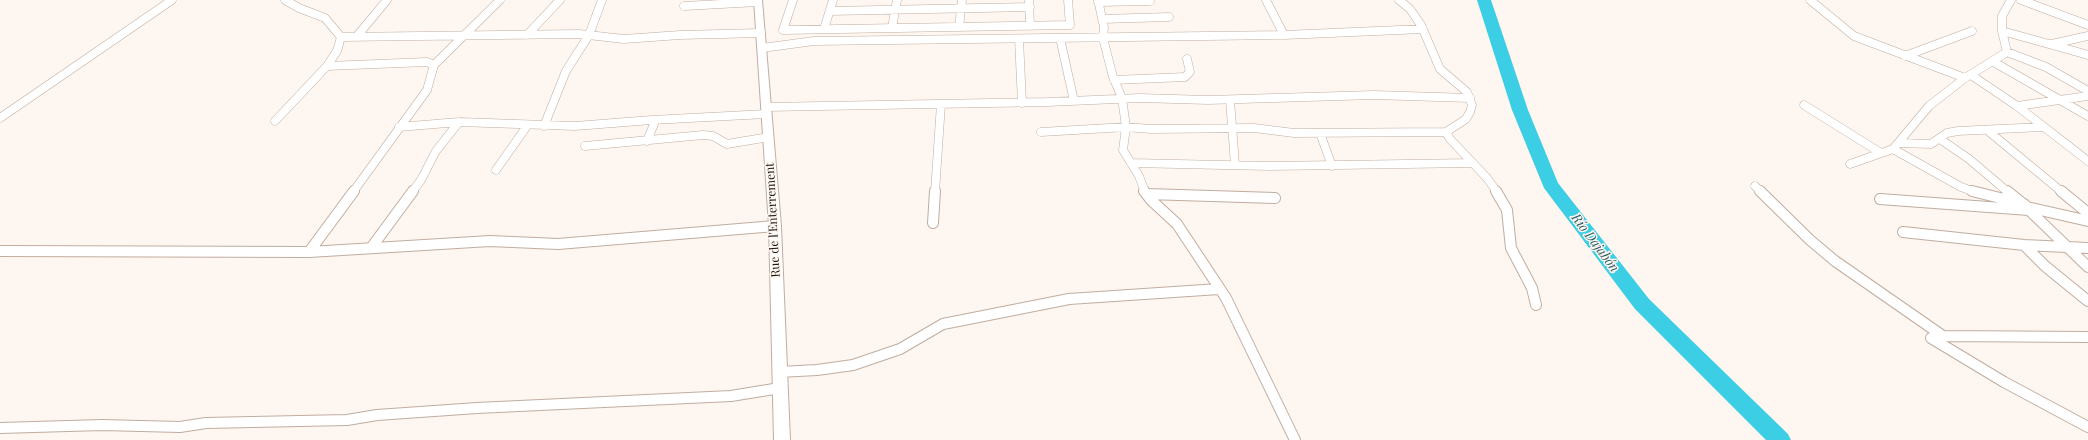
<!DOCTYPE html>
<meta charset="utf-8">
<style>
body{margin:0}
canvas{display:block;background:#fef6f0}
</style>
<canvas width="2088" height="440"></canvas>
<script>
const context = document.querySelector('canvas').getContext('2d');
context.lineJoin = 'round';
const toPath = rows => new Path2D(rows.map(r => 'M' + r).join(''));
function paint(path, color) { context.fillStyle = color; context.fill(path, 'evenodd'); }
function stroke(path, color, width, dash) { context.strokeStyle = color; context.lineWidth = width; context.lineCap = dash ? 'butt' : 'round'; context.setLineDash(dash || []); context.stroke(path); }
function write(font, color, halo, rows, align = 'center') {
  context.font = font + ' "Playfair Display",serif'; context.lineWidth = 3; context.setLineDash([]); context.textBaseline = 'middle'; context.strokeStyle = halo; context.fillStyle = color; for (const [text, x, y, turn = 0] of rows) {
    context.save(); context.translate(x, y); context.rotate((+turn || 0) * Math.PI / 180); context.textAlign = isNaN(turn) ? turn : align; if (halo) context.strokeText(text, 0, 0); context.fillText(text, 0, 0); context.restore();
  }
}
paint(toPath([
 [1477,0,1491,0,1528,110,1558,183,1649,299,1788,434,1791,440,1766,440,1635,309,1544,188,1512,110,1477,0]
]), '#3ccee4');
const streetFar1 = toPath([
 [793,0,783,30,1070,25,1068,0],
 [1029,0,1030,26],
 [1098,0,1104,27,1103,38,1113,77,1122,98,1126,127,1123,150,1139,176,1145,192],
 [1266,0,1284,35],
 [1399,0,1410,9,1421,25,1440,69,1467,92,1472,105,1470,112,1466,119,1446,132,1450,139,1487,178,1497,192],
 [1810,0,1854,36,1965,78],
 [2011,0,2002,16,2002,31,2007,52,2046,67,2088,91],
 [2021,0,2088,25],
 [1098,2,1150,1],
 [684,6,758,2],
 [830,11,1030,7],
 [1102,19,1169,17],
 [959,27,962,0],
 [892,28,897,0],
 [824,29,833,0],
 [2002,31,2088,55],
 [527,35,560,0],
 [357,36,387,0],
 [341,37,579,34,624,39,680,35,761,33],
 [1060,38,1074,101],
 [1019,39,1022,103],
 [2052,44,2088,36],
 [762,48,814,41,1284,35,1423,29],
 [1905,56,1972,31],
 [1992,61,2088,116],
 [434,65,500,0],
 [327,66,427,62,434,65,427,90,353,192],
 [1971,75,2017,106,2088,96],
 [1114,80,1185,77,1190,72,1187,59],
 [1230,100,1235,165],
 [1804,105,1881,153],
 [2017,106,2088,161],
 [766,107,1047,102,1140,98,1208,100,1374,95,1470,98],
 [0,118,172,0],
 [652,120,766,114],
 [275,121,327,66,337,51,341,37,325,18,299,8,285,0],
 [544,126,566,71,589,35,602,0],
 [399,127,459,122,575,126,652,120,654,124,647,141],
 [1987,130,2062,192],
 [1041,132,1126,127,1151,129,1254,128,1294,133,1446,132],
 [1320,133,1332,166],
 [1940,139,1969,159,2008,192],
 [1899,143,1931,144,1947,133,1958,131,2042,127],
 [585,146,703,135,713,136,727,144,769,137],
 [1893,149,1961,187,1975,192],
 [1131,163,1270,166,1473,163],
 [1850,164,1893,149,1929,106,1965,78,2007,52],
 [496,170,527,126],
 [1755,186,1761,192],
 [412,192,421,180,436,151,459,122],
 [935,192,941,104]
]);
const street = toPath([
 [1144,191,1151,200,1177,224,1226,298,1295,440],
 [1496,191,1507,210,1511,248,1532,288,1536,305],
 [1760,191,1810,240,1835,261,1943,336],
 [1972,191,2024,204,2027,207,2088,221],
 [2007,191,2022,203],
 [2061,191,2088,213],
 [1147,194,1275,198],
 [1880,199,2029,210,2028,208],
 [2029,210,2088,267],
 [933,223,935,191],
 [1903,232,2024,245,2088,248],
 [2024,245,2045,266,2088,301],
 [371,248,413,191],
 [0,251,309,252,490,241,558,244,775,226],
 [309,252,354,191],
 [2088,337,1943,336,1931,338,2004,382,2088,427],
 [779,372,817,370,853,365,900,349,943,324,1069,299,1219,289],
 [0,428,102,425,180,427,206,423,347,420,377,415,477,408,731,396,780,388]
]);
const secondary = toPath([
 [754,0,762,0,781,226,790,440,774,440,769,226,754,0]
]);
stroke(streetFar1, '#c0ada0', 9);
stroke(street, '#c0ada0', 12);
stroke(secondary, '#c0ada0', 2);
stroke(streetFar1, '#fff', 8);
stroke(street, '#fff', 10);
paint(secondary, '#fff');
write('12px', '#1d1611', '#fef6f0', [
 ["Rue de l'Enterrement",773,220,-93]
]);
write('italic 13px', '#225b65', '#fef6f0', [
 ["Río Dajabón",1595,243,53]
]);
</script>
